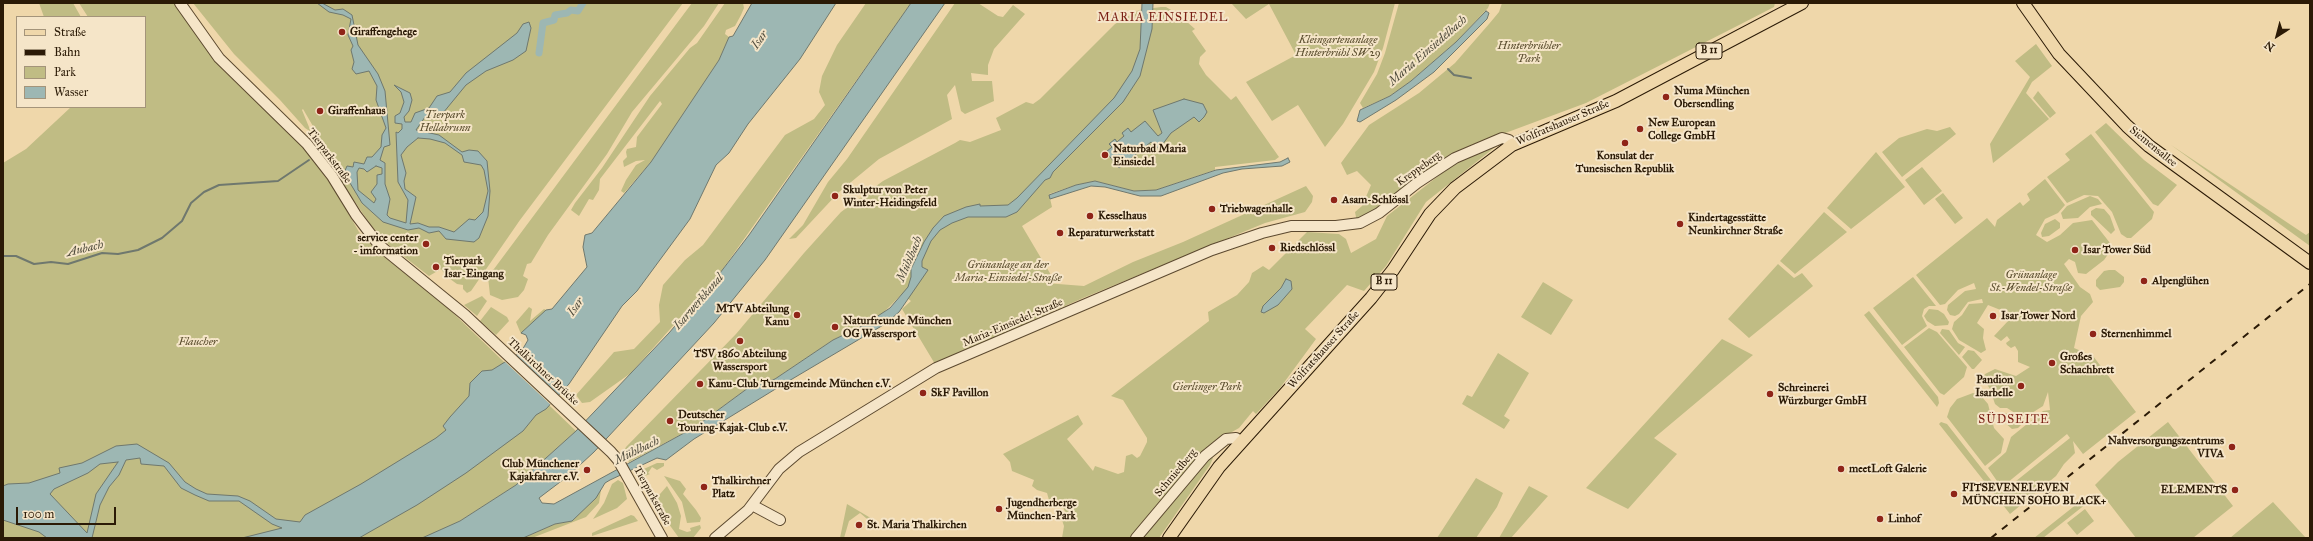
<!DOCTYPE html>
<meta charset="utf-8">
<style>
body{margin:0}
#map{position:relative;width:2313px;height:541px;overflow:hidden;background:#efd7aa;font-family:"IM FELL Great Primer",serif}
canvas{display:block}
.frame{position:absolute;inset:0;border:4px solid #2b1a06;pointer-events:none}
.legend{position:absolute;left:16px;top:16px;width:130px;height:92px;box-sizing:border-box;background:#f5e5c8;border:1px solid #a4947a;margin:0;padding:5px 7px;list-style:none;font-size:12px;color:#2b1a06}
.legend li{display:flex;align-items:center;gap:8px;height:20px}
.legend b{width:20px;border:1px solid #a4947a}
.north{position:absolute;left:2257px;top:16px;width:40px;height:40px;-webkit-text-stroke:3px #f5e5c8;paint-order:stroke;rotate:216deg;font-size:11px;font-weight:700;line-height:16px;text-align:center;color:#2b1a06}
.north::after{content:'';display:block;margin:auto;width:14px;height:18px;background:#2b1a06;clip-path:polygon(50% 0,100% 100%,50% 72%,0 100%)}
.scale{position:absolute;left:16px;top:507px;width:100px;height:18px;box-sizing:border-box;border:2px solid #2b1a06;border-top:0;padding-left:5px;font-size:12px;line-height:14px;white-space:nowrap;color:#2b1a06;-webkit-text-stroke:3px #f5e5c8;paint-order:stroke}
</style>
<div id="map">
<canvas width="2313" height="541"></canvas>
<div class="frame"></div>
<ul class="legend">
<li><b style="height:5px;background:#efd7aa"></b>Straße</li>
<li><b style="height:5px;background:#2b1a06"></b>Bahn</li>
<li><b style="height:11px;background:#c0bc84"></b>Park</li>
<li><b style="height:11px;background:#9db7b3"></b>Wasser</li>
</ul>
<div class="north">N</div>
<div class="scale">100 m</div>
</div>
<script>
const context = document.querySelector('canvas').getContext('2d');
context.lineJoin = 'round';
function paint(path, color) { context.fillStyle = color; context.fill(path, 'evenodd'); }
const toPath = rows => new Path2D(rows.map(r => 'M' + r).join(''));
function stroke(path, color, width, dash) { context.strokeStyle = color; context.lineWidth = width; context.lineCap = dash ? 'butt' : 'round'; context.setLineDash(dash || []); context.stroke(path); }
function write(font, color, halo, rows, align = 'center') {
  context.font = font + ' "IM FELL Great Primer",serif'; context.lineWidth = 4; context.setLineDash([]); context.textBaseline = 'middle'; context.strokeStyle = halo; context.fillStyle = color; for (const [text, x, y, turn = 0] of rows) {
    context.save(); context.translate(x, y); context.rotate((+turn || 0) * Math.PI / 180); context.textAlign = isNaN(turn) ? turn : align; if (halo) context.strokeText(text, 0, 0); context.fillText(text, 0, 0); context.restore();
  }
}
paint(toPath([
 [39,3,73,3,81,17,44,17],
 [79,3,174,3,222,69,304,148,335,190,359,232,377,251,451,311,576,431,516,485,460,521,424,538,3,538,3,163,26,149,71,107,145,107,145,17,88,17],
 [193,3,683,3,520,220,471,291,467,293,463,289,463,285,457,284,446,276,441,269,429,276,389,245,370,224,334,171,335,164,303,109,302,110,311,132,305,128,280,100,234,54],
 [692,3,719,3,704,26,632,112,607,154,548,235,531,263,527,264,523,276,528,279,524,290,518,297,502,300,490,295,488,277],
 [725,3,743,3,744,8,741,15,735,26,726,30,725,34,729,37,719,60,651,162,624,193,621,191,626,180,636,165,645,160,636,161,624,167,623,161,627,157,626,152,627,149,636,147,637,137,662,104,660,101,600,179,599,190,593,200,589,199,579,216,571,210,575,203,602,168,650,96,690,48,697,43],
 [866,3,911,3,720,273,631,373,590,402,582,403,576,395,614,352,634,349,660,322,659,305,663,285,685,260,703,245,785,135,814,119,825,105,819,92,822,76,837,45],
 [955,3,978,3,998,16,1003,17,1013,5,1025,14,994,49,988,65,988,75,971,73,972,81,992,81,994,101,965,114,961,111,955,85,947,95,952,119,879,159,839,192,796,238,789,239,803,225,828,182,847,159],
 [1231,3,1395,3,1383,48,1374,72,1343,124,1325,147,1298,105,1272,121,1246,82,1296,55,1269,4,1246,19],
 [1399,3,1490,3,1488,8,1456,42,1411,81,1390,96,1363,108,1360,103,1377,74,1385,53],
 [1502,3,1775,3,1774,7,1741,24,1586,103,1500,135,1357,222,1355,212,1362,206,1371,185,1357,171,1347,175,1341,163,1369,125,1419,93,1455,63,1489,24,1499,12],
 [1161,7,1166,7,1178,14,1195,29,1192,31,1206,51,1200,57,1199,64,1206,75,1231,100,1236,96,1279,157,1275,160,1215,167,1215,170,1156,190,1134,191,1095,181,1076,185,1049,194,1052,207,1022,226,1051,275,1045,283,1084,286,1133,262,1183,242,1306,186,1313,196,1312,202,1305,212,1265,223,1083,298,935,364,902,309,911,301,902,294,883,313,833,340,775,379,748,388,695,427,629,462,623,453,626,447,736,334,804,253,841,212,883,181,955,143,960,140,970,142,1001,130,996,118,1026,102,1033,104,1040,99,1115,24,1139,10],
 [2036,44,2052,66,2032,82,2026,93,2049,119,1993,163,1990,144,2030,77,2015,61],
 [2038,91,2056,113,2050,118,2033,98],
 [2106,123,2144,160,2177,185,2158,206,2153,204,2095,132],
 [1950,127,1956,134,1902,177,1882,152,1899,138,1927,129,1937,131],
 [2091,134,2154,212,2152,219,2131,238,2127,238,2121,234,2112,212,2098,196,2084,195,2067,203,2047,177,2070,160,2065,154],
 [1499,144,1426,202,1386,266,1364,291,1347,285,1305,329,1316,339,1280,388,1256,414,1253,411,1239,428,1223,437,1131,538,1062,538,1064,526,1062,520,1066,513,1061,504,1055,504,1049,500,1047,493,1037,490,1032,486,1034,480,1012,471,1010,462,1003,454,1078,415,1083,424,1067,439,1093,471,1095,466,1118,474,1124,472,1126,456,1132,454,1137,458,1140,456,1147,442,1147,438,1123,400,1111,396,1209,321,1208,312,1237,295,1249,282,1252,273,1263,266,1269,270,1307,232,1339,234,1346,239,1351,253,1376,239,1387,216,1455,163],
 [2171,145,2306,235,2310,232,2310,246],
 [1876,152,1905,187,1851,229,1827,208],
 [1922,167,1942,191,1924,205,1905,180],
 [2045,179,2065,205,2058,213,2045,219,2036,235,2047,242,2060,235,2073,223,2092,220,2110,243,2111,250,2104,260,2086,274,2078,273,2075,262,2069,259,2064,264,2080,287,2090,294,2093,302,2081,316,2074,348,2093,356,2136,412,2083,454,2073,441,2075,453,2064,464,2056,476,2010,514,1939,424,1941,422,1947,424,2001,493,2070,438,2067,434,2007,483,2002,484,1997,481,1988,468,2006,452,2011,437,2043,411,2050,410,2048,392,2043,406,2027,416,2018,415,2007,408,2000,408,1995,404,1990,389,1983,378,1985,374,1995,369,2016,376,2030,367,2018,362,2018,351,2015,346,2011,348,2007,345,2006,343,2010,340,2007,336,2001,341,1994,336,2008,321,2003,311,1988,305,1977,323,1984,329,1983,338,1986,350,1981,353,1959,340,1952,329,1954,322,1962,315,1969,304,1983,303,1982,299,1968,302,1959,314,1955,316,1950,315,1947,310,1948,305,1965,291,1976,289,1974,283,1958,290,1945,304,1940,305,1916,275,1987,218,1995,227,1997,220,2020,202,2023,206,2030,200,2027,194],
 [1943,193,1963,218,1955,224,1935,199],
 [2090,196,2098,199,2102,204,2090,207,2078,218,2063,219,2061,213,2067,206],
 [2096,208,2104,209,2110,216,2115,230,2111,234,2091,215,2091,211],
 [1824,212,1847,232,1795,274,1780,261],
 [2055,219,2060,223,2060,228,2049,236,2042,237,2041,233,2045,224],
 [1778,264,1794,278,1802,273,1813,286,1749,338,1728,319],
 [2109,270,2115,270,2124,277,2124,282,2120,287,2100,290,2096,286,2096,280,2104,271],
 [1913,277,1936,306,1929,306,1924,309,1922,316,1927,326,1902,345,1873,308],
 [1543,282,1573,300,1551,335,1521,317],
 [482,296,487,301,477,316,464,305],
 [491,307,507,317,509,321,496,335,480,321],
 [529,307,532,309,530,321,544,309,546,310,521,334,516,322],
 [1929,309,1938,310,1944,314,1949,322,1948,325,1935,326,1927,321,1924,316],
 [1869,311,1938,397,1939,403,1937,407,1864,315],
 [1929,328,1937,332,1967,367,1964,377,1944,395,1940,393,1904,347],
 [1942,329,1949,330,1958,343,1965,347,1959,355,1940,333],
 [1722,339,1753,355,1654,438,1677,454,1628,509,1586,488],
 [1968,350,1974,351,1982,360,1974,369,1972,369,1962,357],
 [1498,353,1529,373,1504,416,1510,420,1504,429,1462,404,1467,395,1472,397],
 [1973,393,1982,397,1988,404,1994,428,2004,439,2001,453,1985,466,1947,417,1950,408,1957,399],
 [2005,413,2023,418,2025,421,2018,428,2012,429,2004,422,2003,416],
 [2168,422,2233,506,2193,538,2136,538,2095,485,2118,462],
 [1210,457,1213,458,1210,465,1159,538,1140,538],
 [657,463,664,463,664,466,657,470,652,467,648,473,650,474,639,478,635,473],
 [664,476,680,481,686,489,683,494,696,510,701,518,700,522,687,523,682,502],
 [1476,478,1503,493,1497,507,1476,538,1437,538],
 [618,480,623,483,627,499,617,508,593,519,604,503,612,484],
 [667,486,677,503,681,516,679,529,687,532,691,531,690,528,700,525,701,528,693,538,679,538,653,502],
 [1529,486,1548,496,1511,538,1499,538],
 [601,490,599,503,586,517,532,538,523,538,555,524,572,521],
 [2087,496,2091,500,2043,538,2034,538],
 [2273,502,2306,538,2230,538],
 [847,504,874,520,872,523,860,513,849,521,844,538,840,538],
 [2085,509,2094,521,2077,535,2067,523],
 [631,515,634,516,638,521,592,536,592,533]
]), '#c0bc84');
const water = toPath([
 [317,3,322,3,335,10,343,9,352,15,358,45,378,74,385,91,390,145,384,147,380,160,385,163,385,184,390,199,387,215,390,218,406,223,408,200,398,182,396,132,398,133,402,129,402,124,395,123,395,116,400,113,404,102,401,92,394,85,410,93,412,100,409,111,404,117,405,122,411,122,415,113,429,108,437,96,450,92,466,73,517,33,523,24,529,22,531,28,526,51,513,60,486,71,466,85,443,113,433,119,425,117,416,130,439,135,462,152,469,150,478,151,487,161,490,191,488,216,479,238,474,242,446,239,439,231,429,233,419,228,408,230,383,222,362,203,344,173,347,166,353,167,354,162,364,164,367,157,372,157,381,147,382,135,386,128,376,100,377,86,369,71,356,74,352,69,354,62,351,50,353,46,348,35,351,19,343,15,329,12,317,3],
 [418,138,430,139,445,143,462,155,464,162,481,165,484,170,488,191,483,212,475,220,469,219,454,232,439,227,429,227,418,223,410,224,416,197,405,189,404,181,406,173,401,155,407,147,418,138],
 [376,166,382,168,382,174,377,175,377,184,371,192,376,199,374,203,358,190,357,172,359,168,364,169,367,172,376,166],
 [752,3,836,3,800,59,748,124,729,153,716,165,690,219,637,291,622,306,569,384,546,409,536,415,523,431,466,473,417,505,359,538,242,538,282,528,272,524,239,501,209,501,195,495,181,488,164,466,141,464,140,458,126,460,119,475,109,487,100,505,92,538,47,538,39,532,3,520,3,486,8,484,29,483,60,473,59,468,82,463,116,446,137,444,169,463,185,482,196,489,207,494,238,496,250,501,276,519,300,522,305,515,361,484,436,438,446,430,443,426,450,417,469,396,470,383,482,371,492,370,521,352,528,340,526,335,521,333,546,310,552,309,587,267,583,247,585,235,592,233,651,162,719,60,729,37,733,36,752,3],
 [118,462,96,494,87,533,50,494,54,489,88,473,100,464,118,462],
 [911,3,945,3,765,260,714,323,594,452,568,476,539,498,542,503,554,504,695,427,748,388,775,379,833,340,864,325,890,308,908,287,911,277,911,269,924,242,933,228,944,216,966,207,980,204,980,206,1008,205,1017,198,1114,98,1132,71,1140,49,1142,3,1153,3,1152,29,1140,76,1123,102,1053,172,1050,178,1045,180,1017,212,1006,217,968,217,952,223,940,230,931,241,922,261,922,267,928,270,899,312,885,324,782,385,694,439,666,460,657,458,610,480,605,483,596,498,572,521,555,524,523,538,422,538,460,521,516,485,576,431,669,333,720,273,749,235,911,3],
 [1486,11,1489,13,1487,19,1434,72,1396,100,1360,122,1357,121,1360,110,1390,96,1411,81,1456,42,1486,11],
 [1184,99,1203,104,1207,112,1204,117,1199,122,1194,117,1171,133,1159,149,1151,142,1119,168,1106,152,1112,147,1109,144,1115,139,1117,142,1124,136,1122,133,1128,128,1131,132,1145,121,1158,136,1162,133,1153,110,1184,99],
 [1288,158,1290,162,1282,166,1242,169,1223,173,1161,196,1140,196,1105,187,1091,186,1050,199,1049,195,1076,185,1095,181,1134,191,1156,190,1216,170,1280,162,1288,158],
 [1286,279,1291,281,1292,289,1278,305,1264,313,1261,312,1263,306,1281,288,1286,279]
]);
paint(water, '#9db7b3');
stroke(water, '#6f786e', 1);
paint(toPath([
 [514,353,560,397,552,406,502,359]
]), '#efd7aa');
stroke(toPath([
 [1448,69,1454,75,1471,78],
 [3,256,16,256,34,264,51,262,68,264,102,253,118,254,138,250,162,238,182,221,191,203,204,192,219,185,278,181,309,160]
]), '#6f786e', 2);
stroke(toPath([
 [539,53,543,23,554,20,555,15,567,13,571,10,578,11,583,3]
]), '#9db7b3', 7);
const minor = toPath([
 [180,3,219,58,307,144,332,176,356,215,379,245,465,315,611,452,618,460,662,538],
 [752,505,780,520],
 [715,538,748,510,779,469,799,452,936,368,1212,250,1262,233,1291,226,1336,226,1360,223,1379,213,1417,183,1455,158,1502,138,1509,140,1512,145],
 [1136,538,1205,456,1226,439,1236,438,1241,441]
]);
const major = toPath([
 [2023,3,2059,54,2127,126,2149,146,2310,263],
 [1169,538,1219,467,1371,298,1393,270,1430,214,1455,188,1512,145,1616,101,1802,3]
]);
stroke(minor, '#5c492f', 12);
stroke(major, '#2b1a06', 14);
stroke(minor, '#f5e5c8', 10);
stroke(major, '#efd7aa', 12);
stroke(toPath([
 [1991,538,2310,284]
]), '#2b1a06', 2, [7, 7]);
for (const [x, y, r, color] of [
 [342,32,4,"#8f2418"],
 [1666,97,4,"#8f2418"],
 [320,111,4,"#8f2418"],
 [1640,129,4,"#8f2418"],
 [1625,143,4,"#8f2418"],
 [1105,155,4,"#8f2418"],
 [835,196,4,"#8f2418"],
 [1334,200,4,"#8f2418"],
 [1212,209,4,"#8f2418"],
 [1090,216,4,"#8f2418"],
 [1680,224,4,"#8f2418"],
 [1060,233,4,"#8f2418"],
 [426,244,4,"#8f2418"],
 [1272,248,4,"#8f2418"],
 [2075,250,4,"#8f2418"],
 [436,267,4,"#8f2418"],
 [2144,281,4,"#8f2418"],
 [797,315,4,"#8f2418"],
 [1993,316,4,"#8f2418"],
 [835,327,4,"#8f2418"],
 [2093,334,4,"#8f2418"],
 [740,341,4,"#8f2418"],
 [2052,363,4,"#8f2418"],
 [700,384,4,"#8f2418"],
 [2021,386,4,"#8f2418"],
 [923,393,4,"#8f2418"],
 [1770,394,4,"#8f2418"],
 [670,421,4,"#8f2418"],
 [2232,447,4,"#8f2418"],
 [1841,469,4,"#8f2418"],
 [587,470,4,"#8f2418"],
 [704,487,4,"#8f2418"],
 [2235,490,4,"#8f2418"],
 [1954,494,4,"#8f2418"],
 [999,509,4,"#8f2418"],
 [1880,519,4,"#8f2418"],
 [859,525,4,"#8f2418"]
]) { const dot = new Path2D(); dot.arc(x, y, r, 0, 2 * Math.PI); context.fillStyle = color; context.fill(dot); stroke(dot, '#f5e5c8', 1.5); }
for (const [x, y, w] of [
 [1709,51,26],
 [1384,282,26]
]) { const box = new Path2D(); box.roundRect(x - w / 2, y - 8, w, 16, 3); context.fillStyle = '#f5e5c8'; context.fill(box); stroke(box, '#2b1a06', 1); }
write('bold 10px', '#2b1a06', null, [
 ["B 11",1709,51],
 ["B 11",1384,282]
]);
write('bold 11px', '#2b1a06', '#f5e5c8', [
 ["Giraffengehege",350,32],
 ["Numa München",1674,91],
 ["Obersendling",1674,104],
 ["Giraffenhaus",328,111],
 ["New European",1648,123],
 ["College GmbH",1648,136],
 ["Naturbad Maria",1113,149],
 ["Einsiedel",1113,162],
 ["Konsulat der",1625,156,"center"],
 ["Tunesischen Republik",1625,169,"center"],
 ["Skulptur von Peter",843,190],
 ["Winter-Heidingsfeld",843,203],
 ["Asam-Schlössl",1342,200],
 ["Triebwagenhalle",1220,209],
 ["Kesselhaus",1098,216],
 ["Kindertagesstätte",1688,218],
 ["Neunkirchner Straße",1688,231],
 ["Reparaturwerkstatt",1068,233],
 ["service center",418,238,"right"],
 ["- imformation",418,251,"right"],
 ["Riedschlössl",1280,248],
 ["Isar Tower Süd",2083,250],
 ["Tierpark",444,261],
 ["Isar-Eingang",444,274],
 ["Alpenglühen",2152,281],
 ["MTV Abteilung",789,309,"right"],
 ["Kanu",789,322,"right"],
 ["Isar Tower Nord",2001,316],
 ["Naturfreunde München",843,321],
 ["OG Wassersport",843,334],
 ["Sternenhimmel",2101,334],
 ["TSV 1860 Abteilung",740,354,"center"],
 ["Wassersport",740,367,"center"],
 ["Großes",2060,357],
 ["Schachbrett",2060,370],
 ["Pandion",2013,380,"right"],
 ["Isarbelle",2013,393,"right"],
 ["Kanu-Club Turngemeinde München e.V.",708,384],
 ["Schreinerei",1778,388],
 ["Würzburger GmbH",1778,401],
 ["SkF Pavillon",931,393],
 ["Deutscher",678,415],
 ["Touring-Kajak-Club e.V.",678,428],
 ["Nahversorgungszentrums",2224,441,"right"],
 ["VIVA",2224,454,"right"],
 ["Club Münchener",579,464,"right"],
 ["Kajakfahrer e.V.",579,477,"right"],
 ["meetLoft Galerie",1849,469],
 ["Thalkirchner",712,481],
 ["Platz",712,494],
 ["FITSEVENELEVEN",1962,488],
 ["MÜNCHEN SOHO BLACK+",1962,501],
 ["ELEMENTS",2227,490,"right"],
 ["Jugendherberge",1007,503],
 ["München-Park",1007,516],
 ["Linhof",1888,519],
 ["St. Maria Thalkirchen",867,525]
], 'left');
write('italic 11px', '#584b2c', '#f5e5c8', [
 ["Kleingartenanlage",1338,40],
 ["Hinterbrühl SW29",1338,53],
 ["Hinterbrühler",1529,46],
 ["Park",1529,59],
 ["Tierpark",445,115],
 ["Hellabrunn",445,128],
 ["Grünanlage an der",1008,265],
 ["Maria-Einsiedel-Straße",1008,278],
 ["Grünanlage",2031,275],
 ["St.-Wendel-Straße",2031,288],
 ["Flaucher",198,342],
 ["Gierlinger Park",1207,387]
]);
write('11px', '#2b1a06', '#f5e5c8', [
 ["Wolfratshauser Straße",1563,123,-23],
 ["Siemensallee",2153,147,39],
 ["Tierparkstraße",329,156,53],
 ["Kreppeberg",1419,169,-35],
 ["Maria-Einsiedel-Straße",1013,323,-23],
 ["Wolfratshauser Straße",1324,350,-48],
 ["Thalkirchner Brücke",543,372,43],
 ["Schmiedberg",1176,473,-50],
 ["Tierparkstraße",652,496,61]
]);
context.letterSpacing = '1px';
write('12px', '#7a1f14', '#f5e5c8', [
 ["MARIA EINSIEDEL",1163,18],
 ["SÜDSEITE",2014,420]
]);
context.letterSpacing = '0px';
write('italic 12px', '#4d493a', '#f5e5c8', [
 ["Isar",760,40,-55],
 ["Maria Einsiedelbach",1428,51,-41],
 ["Aubach",85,249,-13],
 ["Mühlbach",910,259,-67],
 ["Isarwerkkanal",699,302,-49],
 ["Isar",576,307,-55],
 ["Mühlbach",637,451,-26]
]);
</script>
